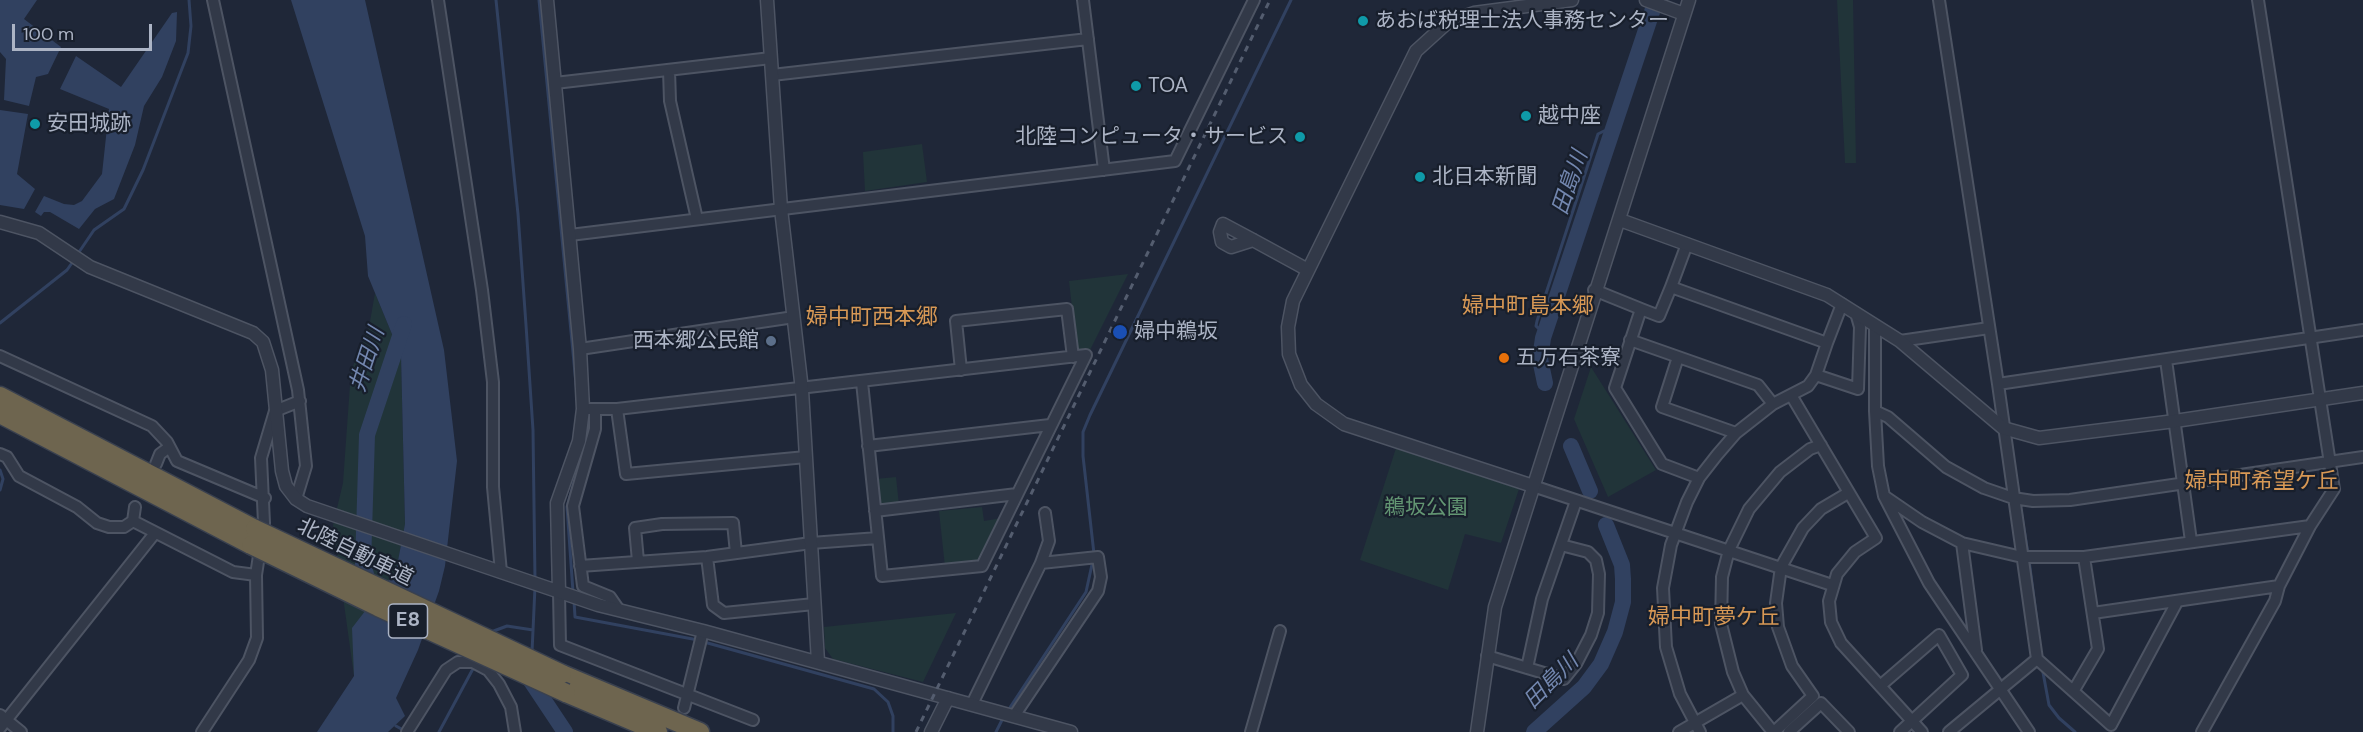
<!DOCTYPE html>
<meta charset="utf-8">
<style>
body{margin:0}
#map{position:relative;width:2363px;height:732px;overflow:hidden;background:#1f2738;font-family:"DM Sans",sans-serif}
canvas{display:block}
.scale{position:absolute;left:12px;top:24px;width:140px;height:27px;box-sizing:border-box;border:3px solid #acb4c5;border-top:0;padding-left:8px;font-size:18px;line-height:21px;white-space:nowrap;color:#acb4c5;-webkit-text-stroke:4px #181f2c;paint-order:stroke}
</style>
<div id="map">
<canvas width="2363" height="732"></canvas>
<div class="scale">100 m</div>
</div>
<script>
const context = document.querySelector('canvas').getContext('2d');
context.lineJoin = 'round';
function paint(path, color) { context.fillStyle = color; context.fill(path, 'evenodd'); }
const toPath = rows => new Path2D(rows.map(r => 'M' + r).join(''));
function stroke(path, color, width, dash) { context.strokeStyle = color; context.lineWidth = width; context.lineCap = dash ? 'butt' : 'round'; context.setLineDash(dash || []); context.stroke(path); }
function write(font, color, halo, rows, align = 'center') {
  context.font = font + ' "DM Sans","Noto Sans JP",sans-serif'; context.lineWidth = 4.5; context.setLineDash([]); context.textBaseline = 'middle'; context.strokeStyle = halo; context.fillStyle = color; for (const [text, x, y, turn = 0] of rows) {
    context.save(); context.translate(x, y); context.rotate((+turn || 0) * Math.PI / 180); context.textAlign = isNaN(turn) ? turn : align; if (halo) context.strokeText(text, 0, 0); context.fillText(text, 0, 0); context.restore();
  }
}
paint(toPath([
 [1837,0,1853,0,1856,163,1845,163],
 [922,144,927,182,865,191,863,152],
 [1128,274,1089,352,1077,353,1069,281],
 [375,293,401,356,405,525,396,571,354,676,333,525,343,483,351,371,369,327],
 [1591,367,1656,470,1608,497,1574,419],
 [1396,448,1519,489,1501,543,1465,534,1448,590,1360,560],
 [896,477,899,505,883,507,877,502,875,479],
 [982,507,984,521,1002,518,982,559,975,563,945,567,939,511],
 [956,613,923,682,833,659,825,648,824,627]
]), '#213439');
paint(toPath([
 [0,0,37,0,24,19,61,47,48,74,36,77,29,106,4,100,6,59,0,52],
 [291,0,365,0,444,350,457,461,445,566,439,591,418,650,396,698,405,716,388,732,317,732,354,676,352,628,396,571,405,524,401,356,368,276,365,236],
 [177,12,176,41,162,77,144,106,135,145,114,199,95,209,79,229,50,212,44,212,41,216,35,212,44,196,64,204,74,205,82,201,102,174,109,109,60,89,76,56,121,87,172,13],
 [0,110,28,114,17,174,35,189,24,209,0,205]
]), '#314160');
stroke(toPath([
 [496,0,518,214,526,325,533,430,535,580],
 [539,0,578,404],
 [77,255,94,230,124,209,143,170,188,53,191,26,189,0],
 [0,323,67,270,74,260],
 [1544,333,1536,326,1537,321,1598,134,1604,131,1612,132],
 [0,470,3,479,0,490],
 [2021,510,2028,554],
 [1094,554,1083,456,1083,432,1090,415,1291,0],
 [2029,560,2037,622],
 [573,592,567,507,588,434,590,417,587,414],
 [574,601,575,617,698,640],
 [491,632,507,626,533,630],
 [704,642,874,689,888,702,893,716,893,732],
 [532,652,535,587],
 [2042,667,2049,705,2059,718,2075,732],
 [1007,712,1086,592,1093,560],
 [396,726,405,731],
 [439,732,475,665],
 [996,732,1003,718]
]), '#314160', 3);
stroke(toPath([
 [1545,383,1540,359,1543,338,1656,0],
 [1571,446,1590,491],
 [371,592,363,564,367,435,404,324],
 [531,681,565,732],
 [1534,732,1584,687,1601,664,1615,632,1623,602,1623,579,1622,565,1606,525]
]), '#314160', 16);
const minor = toPath([
 [213,0,298,390,306,466,296,499],
 [438,0,482,290,493,382,493,487,501,572],
 [1083,0,1104,170],
 [1939,0,1998,384,2037,659,2111,725,2177,602],
 [669,70,670,101,697,219],
 [772,75,1088,39],
 [555,83,771,58],
 [570,235,1175,161,1254,0],
 [1687,244,1671,287,1827,343,1816,375,1858,389,1860,327,1856,313],
 [1594,290,1641,309,1615,388,1662,464,1699,478],
 [1641,309,1659,316,1671,287],
 [1875,326,1875,411,1878,466,1884,496,1929,583,2029,732],
 [1630,340,1758,385,1773,404],
 [1900,341,1989,328],
 [1827,343,1842,304],
 [580,349,794,317],
 [0,356,152,426,167,442,177,461,265,498],
 [1678,357,1662,407,1736,433],
 [2166,360,2191,541],
 [961,370,956,321,1067,309,1073,357],
 [862,382,882,576,982,566,1086,355],
 [1998,384,2363,330],
 [1791,395,1876,538,1855,552,1837,574,1829,601,1831,622,1841,643,1922,732],
 [588,409,617,409],
 [595,409,595,429,573,506,583,586,610,597,619,610],
 [1875,411,1888,417,1946,467,1984,488,2013,498,2033,501,2070,500,2363,457],
 [868,446,1050,425],
 [0,454,7,457,19,476,77,507,97,523,109,527,124,527,133,521,233,572,256,575],
 [806,457,626,474,617,409,1086,355],
 [156,464,160,454,168,448],
 [1533,486,1832,585],
 [1884,496,1922,522,1962,543,2022,557,2084,557,2310,526],
 [875,511,1017,494],
 [133,521,135,507],
 [1962,543,1976,650],
 [707,557,713,605,724,613,814,604],
 [638,561,635,528,662,524,733,523,736,553],
 [580,566,707,557,811,543,878,538],
 [559,592,560,645,753,720],
 [2093,613,2279,586],
 [1487,656,1564,679,1576,664,1591,635,1598,613,1599,574,1596,560,1588,552,1561,545],
 [1527,668,1542,599,1576,501],
 [1880,686,1939,635,1962,675,1900,732],
 [2074,690,2098,649,2084,557],
 [972,704,1041,563,1049,541,1045,513],
 [684,708,703,631],
 [0,715,21,732],
 [1014,716,1098,591,1101,577,1098,557,1041,563],
 [0,728,155,533],
 [202,732,249,660,257,638,256,575,264,523,261,458,275,411,300,401],
 [407,732,446,670,458,662,473,662,488,670,499,684,511,707,515,732],
 [1251,732,1280,631],
 [1679,732,1743,695],
 [1700,732,1680,694,1666,647,1663,588,1671,545,1687,502,1699,478,1717,455,1736,433,1773,404,1808,386,1816,375],
 [1773,732,1743,695,1733,672,1721,624,1722,577,1729,550,1749,509,1780,472,1810,449,1821,445],
 [1774,732,1813,696,1792,666,1778,627,1776,603,1781,567,1803,528,1821,509,1848,493],
 [1789,732,1821,703,1849,732],
 [1949,732,2037,659],
 [2202,732,2275,601,2279,586,2310,526,2334,489,2258,0]
]);
const tertiary = toPath([
 [547,0,580,349,583,409,579,441,557,503,559,592],
 [767,0,781,209,802,390,818,662],
 [1646,0,1684,14],
 [1620,220,1827,295,1900,341,2003,428,2039,438,2175,421,2363,393],
 [0,222,39,233,90,267,253,333,263,342,272,370,282,471,286,486,296,499,307,506,598,605,703,631,1071,732],
 [1253,240,1231,247,1222,242,1220,232,1223,224,1253,240,1308,270],
 [1533,486,1344,424,1316,404,1301,385,1289,354,1288,327,1293,301,1416,51,1448,22,1474,13,1572,0],
 [931,732,948,698],
 [1477,732,1495,607,1689,0]
]);
const motorway = toPath([
 [0,396,255,529],
 [0,414,251,545],
 [562,674,700,732],
 [566,693,658,732]
]);
stroke(minor, '#4d5463', 14);
stroke(tertiary, '#4d5463', 15);
stroke(motorway, '#3a414f', 21);
stroke(minor, '#323948', 10);
stroke(tertiary, '#323948', 12);
stroke(motorway, '#6e654f', 18);
stroke(toPath([
 [916,732,1270,0]
]), '#545d6f', 3, [6, 6]);
const motorwayBridge = toPath([
 [255,529,562,674],
 [251,545,378,607,566,693]
]);
stroke(motorwayBridge, '#3a414f', 21, []);
stroke(motorwayBridge, '#6e654f', 18);
for (const [x, y, r, color] of [
 [1363,21,6,"#0f9aa8"],
 [1136,86,6,"#0f9aa8"],
 [1526,116,6,"#0f9aa8"],
 [35,124,6,"#0f9aa8"],
 [1300,137,6,"#0f9aa8"],
 [1420,177,6,"#0f9aa8"],
 [1120,332,8,"#1a4fb4"],
 [771,341,6,"#5c6f8a"],
 [1504,358,6,"#e8710a"]
]) { const dot = new Path2D(); dot.arc(x, y, r, 0, 2 * Math.PI); context.fillStyle = color; context.fill(dot); stroke(dot, '#181f2c', 2); }
for (const [x, y, w] of [
 [408,621,39]
]) { const box = new Path2D(); box.roundRect(x - w / 2, y - 17, w, 34, 4.5); context.fillStyle = '#181f2c'; context.fill(box); stroke(box, '#acb4c5', 1.5); }
write('bold 20px', '#acb4c5', null, [
 ["E8",408,621]
]);
write('21px', '#acb4c5', '#181f2c', [
 ["あおば税理士法人事務センター",1375,21],
 ["TOA",1148,86],
 ["越中座",1538,116],
 ["安田城跡",47,124],
 ["北陸コンピュータ・サービス",1288,137,"right"],
 ["北日本新聞",1432,177],
 ["婦中鵜坂",1134,332],
 ["西本郷公民館",759,341,"right"],
 ["五万石茶寮",1516,358]
], 'left');
write('21px', '#639673', '#181f2c', [
 ["鵜坂公園",1426,508]
]);
write('21px', '#acb4c5', '#181f2c', [
 ["北陸自動車道",355,553,26]
]);
write('italic 22px', '#7387af', '#181f2c', [
 ["田島川",1571,183,-71],
 ["井田川",368,360,-72],
 ["田島川",1552,682,-45]
]);
write('22px', '#d79855', '#181f2c', [
 ["婦中町島本郷",1528,307],
 ["婦中町西本郷",872,318],
 ["婦中町希望ケ丘",2262,482],
 ["婦中町夢ケ丘",1714,618]
]);
</script>
